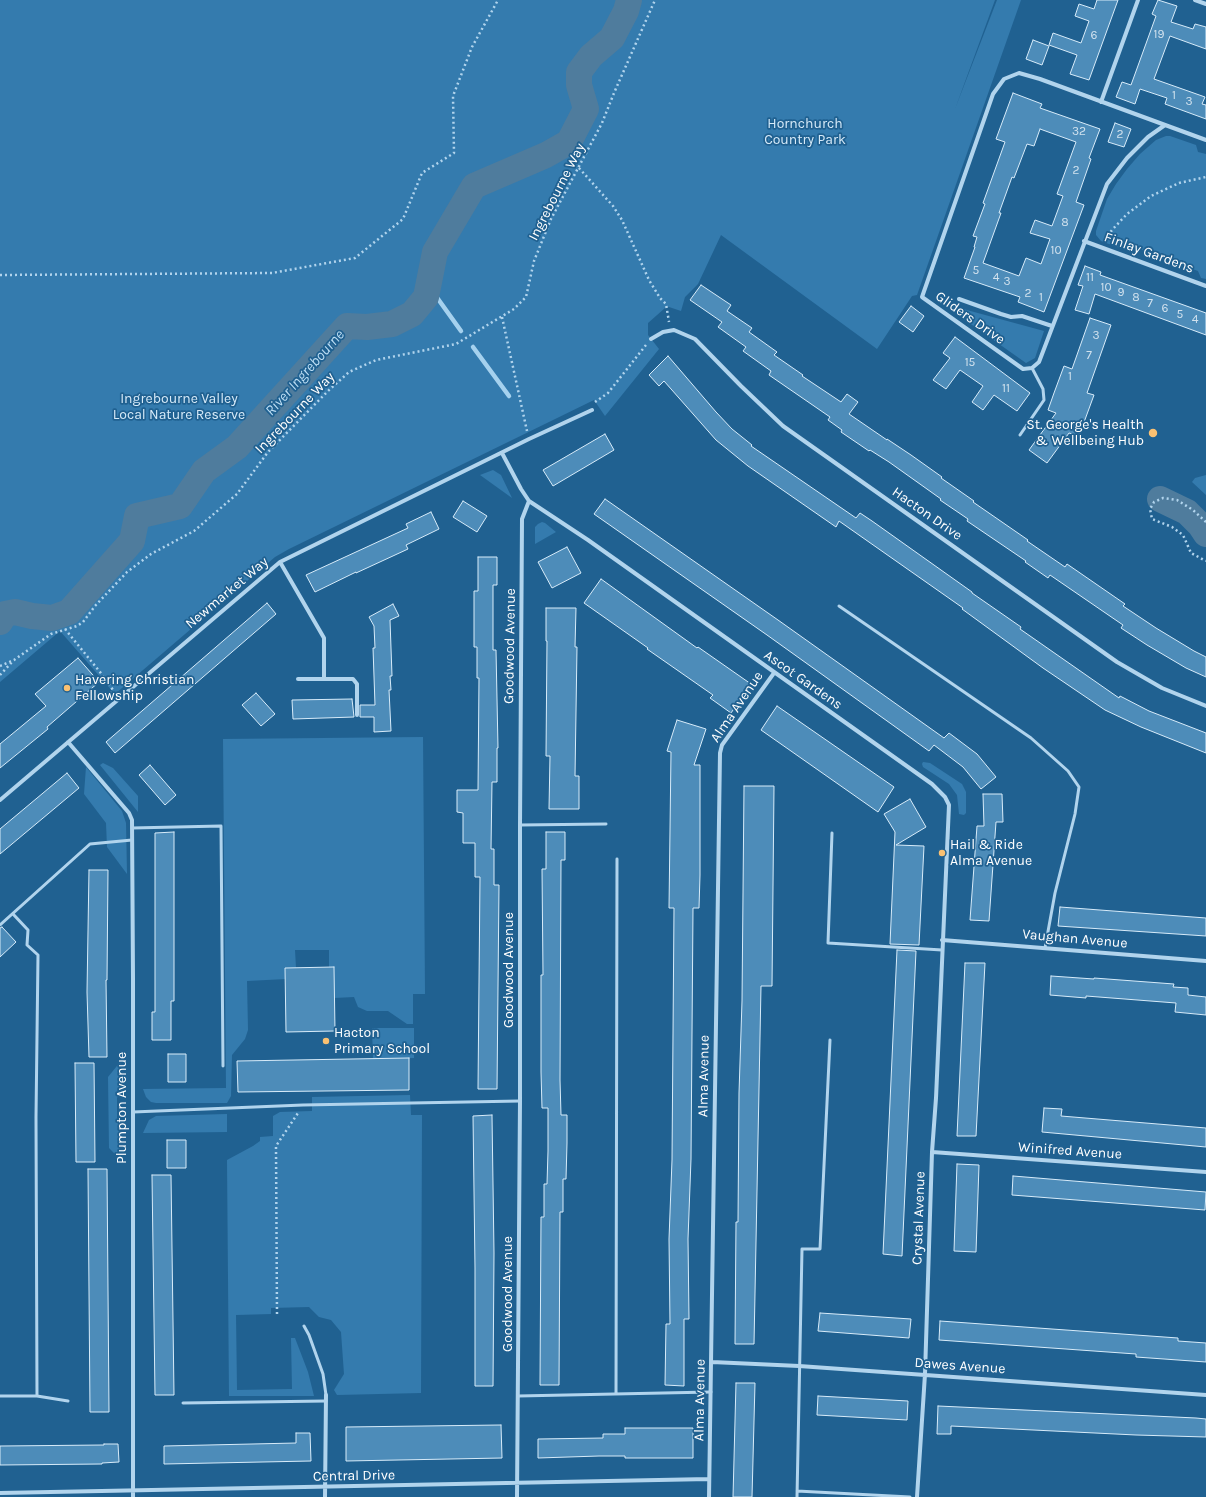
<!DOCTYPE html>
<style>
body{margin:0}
canvas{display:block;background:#206191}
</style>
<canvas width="1206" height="1497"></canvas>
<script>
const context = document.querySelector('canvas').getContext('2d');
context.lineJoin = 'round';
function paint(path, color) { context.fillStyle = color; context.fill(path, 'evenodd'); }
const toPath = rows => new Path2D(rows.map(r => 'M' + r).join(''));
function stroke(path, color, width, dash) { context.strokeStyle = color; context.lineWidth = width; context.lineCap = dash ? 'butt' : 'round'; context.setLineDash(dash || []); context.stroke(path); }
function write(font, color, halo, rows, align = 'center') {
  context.font = font + ' Karla,sans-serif'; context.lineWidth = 3.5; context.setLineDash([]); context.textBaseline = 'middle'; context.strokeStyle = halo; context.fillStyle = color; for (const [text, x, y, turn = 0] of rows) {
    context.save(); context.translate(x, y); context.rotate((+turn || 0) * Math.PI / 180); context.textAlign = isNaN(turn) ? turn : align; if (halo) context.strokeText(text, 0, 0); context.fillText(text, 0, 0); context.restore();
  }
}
paint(toPath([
 [0,0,995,0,955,109,997,0,1021,0,917,295,912,296,877,349,721,235,698,284,685,297,681,311,669,307,665,308,648,323,648,335,659,349,605,416,594,400,289,549,275,557,115,694,60,631,0,682],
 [1166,136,1170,136,1196,145,1198,152,1206,154,1206,279,1201,278,1198,271,1132,246,1125,250,1101,241,1096,235,1096,231,1107,199,1116,184,1127,169,1140,154,1156,140],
 [941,303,1044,331,1035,358,1026,363],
 [493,470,501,475,512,498,480,475],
 [1206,475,1206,495,1192,482,1195,478],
 [542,522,545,523,556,532,535,544,535,527,538,524],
 [423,737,425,994,413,994,413,1024,407,1024,388,1011,367,1011,358,1007,354,997,334,998,329,967,329,950,295,950,296,968,285,968,286,979,247,981,248,1030,245,1039,232,1055,231,1096,227,1103,156,1103,151,1102,146,1097,143,1089,226,1088,223,739],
 [923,762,930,763,962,784,966,792,966,813,964,815,959,814,957,795,949,784,923,767,922,764],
 [103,763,113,768,138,796,138,812,100,765],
 [86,767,122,811,126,823,127,874,107,847,106,823,84,794],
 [372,1028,414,1028,414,1058,373,1059],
 [121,1061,121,1088,117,1098,117,1121,120,1130,120,1159,109,1148,108,1077],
 [410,1095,411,1115,422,1115,421,1393,337,1395,334,1390,344,1374,341,1332,331,1320,319,1317,309,1307,271,1308,271,1314,236,1315,237,1390,292,1389,291,1338,295,1338,308,1372,314,1396,229,1396,227,1160,253,1146,260,1141,260,1137,273,1136,273,1116,280,1112,312,1111,312,1097],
 [227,1114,227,1132,143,1133,149,1120,156,1116]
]), '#347bae');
stroke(toPath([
 [428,285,461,331],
 [473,347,509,396]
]), '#a5d1ee', 4.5);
stroke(toPath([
 [1160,499,1187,512,1200,525,1206,534],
 [0,622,5,614,15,612,32,616,52,618,69,612,132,541,137,516,180,506,204,471,237,447,347,326,367,327,392,324,412,314,426,297,435,252,474,186,546,155,569,142,586,109,579,85,579,72,591,56,612,38,626,11,629,0]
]), '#4f7c9d', 26);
const building = toPath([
 [1097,0,1118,0,1089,80,1070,74,1077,55,1049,45,1053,33,1081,43,1089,21,1075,16,1079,4,1094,9,1097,0],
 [1158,0,1177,6,1171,22,1193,29,1195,24,1206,27,1206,49,1170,36,1154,79,1205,97,1202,104,1206,105,1206,119,1165,104,1167,98,1140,89,1135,104,1116,97,1122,82,1131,85,1156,16,1152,14,1158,0],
 [1033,40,1049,46,1042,65,1026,59,1033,40],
 [1013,93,1042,104,1040,108,1100,129,1089,158,1091,159,1076,202,1084,205,1044,312,1018,302,1020,297,964,278,975,247,974,247,977,237,973,236,985,204,983,203,1005,142,996,139,1013,93],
 [1040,129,1076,142,1057,194,1063,196,1052,226,1035,220,1030,233,1050,239,1041,264,1026,258,1019,276,983,263,1001,213,999,213,1012,177,1014,178,1027,144,1034,146,1040,129],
 [1115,123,1131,129,1124,147,1108,142,1115,123],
 [1085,266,1101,272,1100,275,1206,313,1206,335,1095,294,1089,314,1075,310,1083,286,1078,285,1085,266],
 [701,285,731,305,727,311,752,328,749,332,777,352,774,355,803,375,802,376,841,402,847,394,858,402,849,414,887,440,887,439,911,455,942,477,941,478,974,501,973,502,1028,540,1027,541,1065,567,1067,564,1125,604,1123,606,1156,628,1194,651,1206,657,1206,677,1186,668,1147,645,1121,628,1123,625,1050,575,1048,578,1025,562,1026,561,967,521,968,519,940,500,941,499,889,462,870,450,869,451,841,432,842,430,828,420,830,417,769,375,771,371,743,351,746,347,718,327,722,322,690,300,701,285],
 [911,306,924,316,913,332,899,322,911,306],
 [1090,318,1111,325,1087,393,1094,395,1079,436,1069,433,1047,463,1029,450,1056,413,1048,410,1054,393,1064,366,1072,369,1090,318],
 [955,337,1030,393,1017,411,994,395,983,410,972,402,983,386,960,370,946,389,933,380,950,358,943,353,955,337],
 [668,356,716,412,732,429,752,445,751,446,856,518,860,513,872,521,972,592,972,593,1021,627,1020,629,1119,698,1120,696,1149,711,1206,733,1206,753,1141,727,1105,710,1043,668,962,609,963,608,839,521,836,527,748,466,716,440,664,381,659,386,649,375,668,356],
 [605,434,614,450,553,486,543,470,605,434],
 [605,499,778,620,944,738,949,733,977,754,996,777,981,789,963,767,934,745,929,751,767,635,594,514,605,499],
 [463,501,487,516,477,532,453,517,463,501],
 [431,512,439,529,406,545,408,549,356,573,356,572,315,592,306,575,408,528,406,524,431,512],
 [567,547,581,573,552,588,538,562,567,547],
 [478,557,497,557,497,585,493,585,493,650,496,650,498,748,497,748,497,782,492,782,491,849,494,849,494,885,499,885,497,1089,478,1089,480,877,475,877,475,843,463,843,463,813,457,812,457,790,478,790,479,678,477,678,477,647,474,647,474,591,478,591,478,557],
 [601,579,697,648,698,647,751,684,731,713,710,698,713,695,647,649,648,648,584,603,601,579],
 [267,603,276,614,115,753,106,742,267,603],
 [393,604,399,616,390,620,392,676,390,676,391,690,389,690,391,731,374,732,374,717,360,717,360,705,375,705,373,648,375,648,374,626,369,617,393,604],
 [546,608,576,608,575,647,577,647,575,776,579,776,579,809,549,809,550,756,546,756,547,641,546,641,546,608],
 [78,658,99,682,47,727,48,729,0,768,0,744,46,706,35,694,78,658],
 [256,693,275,714,261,726,242,705,256,693],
 [352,699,354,717,293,719,292,700,352,699],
 [777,706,894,787,878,812,761,730,777,706],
 [677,720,706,729,694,765,700,765,700,875,699,908,693,908,691,1159,688,1239,689,1319,684,1319,684,1386,665,1385,666,1324,670,1324,669,1239,672,1160,674,908,669,908,671,752,667,751,677,720],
 [150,765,176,795,165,805,139,775,150,765],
 [67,773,79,788,0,854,0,829,67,773],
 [744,786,774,786,772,986,761,986,754,1344,735,1344,736,1222,738,1222,739,1093,742,1001,744,786],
 [983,794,1002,794,1003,822,996,822,989,921,970,920,977,826,984,826,983,794],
 [910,799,926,827,896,845,924,846,919,945,890,944,895,832,884,814,910,799],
 [174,832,174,1001,171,1001,171,1040,152,1040,152,1012,155,1012,155,833,174,832],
 [546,832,565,832,565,860,561,860,560,1080,561,1115,567,1115,567,1143,566,1179,563,1179,563,1212,560,1212,559,1385,540,1385,541,1217,544,1217,544,1184,547,1184,548,1151,548,1108,542,1108,541,1072,541,975,543,975,542,869,546,869,546,832],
 [89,870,108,870,107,980,106,980,107,1057,89,1057,87,992,89,870],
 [1060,907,1206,918,1206,936,1058,926,1060,907],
 [2,927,16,942,0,957,0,928,2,927],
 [897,950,916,951,902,1256,883,1254,897,950],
 [965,963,985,963,976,1136,957,1136,965,963],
 [334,967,335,1031,286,1032,285,968,334,967],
 [1051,976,1094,979,1094,978,1174,984,1173,987,1188,988,1188,995,1206,997,1206,1015,1175,1012,1176,1003,1086,996,1086,998,1050,995,1051,976],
 [168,1054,186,1054,186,1082,168,1082,168,1054],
 [409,1058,409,1090,238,1092,237,1061,409,1058],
 [75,1063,94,1063,95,1162,76,1162,75,1063],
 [1044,1108,1062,1109,1061,1116,1206,1128,1206,1147,1042,1132,1044,1108],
 [492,1115,494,1253,493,1386,475,1386,475,1268,473,1116,492,1115],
 [167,1140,186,1140,186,1168,167,1168,167,1140],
 [957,1164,979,1165,976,1252,954,1251,957,1164],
 [88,1169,107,1169,109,1412,90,1412,88,1169],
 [152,1175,171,1175,174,1395,155,1395,152,1175],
 [1013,1176,1206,1192,1205,1210,1012,1195,1013,1176],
 [820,1313,911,1319,909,1338,818,1331,820,1313],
 [940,1321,1178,1338,1178,1341,1206,1343,1206,1362,1136,1357,1136,1354,939,1340,940,1321],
 [736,1383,755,1383,752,1497,733,1497,736,1383],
 [818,1396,908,1401,907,1420,817,1415,818,1396],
 [938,1406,1196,1418,1206,1419,1206,1437,1136,1435,951,1426,951,1434,937,1434,938,1406],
 [501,1425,502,1458,346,1461,346,1427,501,1425],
 [625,1428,693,1428,693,1458,625,1458,625,1456,599,1456,538,1458,538,1439,603,1438,603,1434,625,1434,625,1428],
 [296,1433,310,1433,311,1461,164,1464,164,1446,296,1443,296,1433],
 [104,1444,118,1444,119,1462,102,1463,102,1464,0,1465,0,1446,104,1445,104,1444]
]);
paint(building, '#4d8cb9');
stroke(building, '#d7ebf9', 1);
stroke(toPath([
 [579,168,613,206,622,220,649,280,660,298,666,304,669,322],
 [1105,240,1112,230,1127,214,1151,196,1179,183,1206,177],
 [0,275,272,273,355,258,403,219,422,173,454,153,453,96,472,47,498,0],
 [502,317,527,431],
 [595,402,608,393,646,345],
 [1206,522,1193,510,1177,500,1163,498,1154,502,1150,509,1152,519,1172,527,1183,535,1191,553,1206,561],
 [65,629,100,672,113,690,111,693],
 [0,666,14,660,51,634,77,626,83,622,95,606,127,572,151,554,194,531,237,494,268,452,328,391,349,372,376,360,456,344,514,309,526,297,534,261,551,219,602,123,614,93,655,0],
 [0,675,13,661],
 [277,1314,276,1146,298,1113]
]), '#b1d4ed', 2.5, [2, 3]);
stroke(toPath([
 [1020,435,1044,400,1043,389,1032,368],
 [839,606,1031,738,1068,771,1079,787,1075,814,1055,893,1045,948],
 [520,825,606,824],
 [132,828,221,826,223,1066],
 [832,833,828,943,942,950],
 [13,914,28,930,27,945,38,955,36,1117,37,1396],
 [0,925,90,844,132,840],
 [133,1112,303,1105,520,1101],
 [304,1326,309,1335,323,1374,326,1395],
 [616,1393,617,859],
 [0,1396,37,1396,68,1401],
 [518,1396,711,1392],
 [183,1403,326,1401],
 [797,1491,910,1497],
 [797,1497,802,1249,820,1249,830,1040]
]), '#b1d4ed', 3);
stroke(toPath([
 [1195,0,1206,4],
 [1101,102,1138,0],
 [1165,125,1148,137,1127,158,1107,184,1039,362,1032,368,1023,369,922,297,993,94,1004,79,1019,73,1040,79,1206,140],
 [1084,241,1206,286],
 [959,299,1001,314,1011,317,1022,316,1052,326],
 [651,339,663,332,674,330,695,339,741,386,783,426,1117,662,1162,688,1206,706],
 [502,453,521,489,529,501,588,540,932,784,945,797,949,805,936,1098,932,1152,925,1374,917,1497],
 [280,562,324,638,324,679],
 [298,679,353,679,357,684,357,715],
 [68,742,129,813,132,820,133,978,133,1497],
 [0,800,280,562,529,439,592,410],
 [942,940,1206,961],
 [932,1152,1206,1172],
 [712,1362,799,1366,1206,1395],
 [0,1493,709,1479],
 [325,1497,326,1395],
 [517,1497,520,1101,520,825,522,519,529,501],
 [709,1497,720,753,722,745,774,673]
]), '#b1d4ed', 4);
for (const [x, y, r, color] of [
 [1153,433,5,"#fac172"],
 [67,688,4,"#fac172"],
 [942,853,4,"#fac172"],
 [326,1041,4,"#fac172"]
]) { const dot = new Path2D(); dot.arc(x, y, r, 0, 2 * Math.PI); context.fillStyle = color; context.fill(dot); stroke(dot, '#206191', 1.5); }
write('12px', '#d2e2ee', null, [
 ["19",1159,35],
 ["6",1094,36],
 ["1",1174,96],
 ["3",1189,102],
 ["32",1079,132],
 ["2",1120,135],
 ["2",1076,171],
 ["8",1065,223],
 ["10",1056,251],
 ["5",976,271],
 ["4",996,278],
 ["11",1090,278],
 ["3",1007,282],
 ["10",1106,288],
 ["9",1121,293],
 ["2",1028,294],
 ["1",1041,298],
 ["8",1136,298],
 ["7",1150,304],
 ["6",1165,309],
 ["5",1180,315],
 ["4",1195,320],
 ["3",1096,336],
 ["7",1089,356],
 ["15",970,363],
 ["1",1070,377],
 ["11",1006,389]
]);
write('14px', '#d7ebf9', '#206191', [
 ["Hornchurch",805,124],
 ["Country Park",805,140],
 ["Ingrebourne Valley",179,399],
 ["Local Nature Reserve",179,415]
]);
write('14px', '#fff', '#206191', [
 ["Ingrebourne Way",557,192,-63],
 ["Finlay Gardens",1149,253,20],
 ["Gliders Drive",970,318,35],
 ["Ingrebourne Way",295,413,-46],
 ["Hacton Drive",927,514,35],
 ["Newmarket Way",227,593,-40],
 ["Goodwood Avenue",510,646,-89],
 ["Ascot Gardens",803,680,35],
 ["Alma Avenue",737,707,-56],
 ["Vaughan Avenue",1075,939,5],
 ["Goodwood Avenue",509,970,-90],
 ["Alma Avenue",704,1076,-89],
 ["Plumpton Avenue",122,1108,-90],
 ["Winifred Avenue",1070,1151,4],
 ["Crystal Avenue",919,1218,-88],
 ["Goodwood Avenue",508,1294,-90],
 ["Dawes Avenue",960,1366,4],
 ["Alma Avenue",700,1400,-89],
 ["Central Drive",354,1476,-1]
]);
write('14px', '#fff', '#206191', [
 ["St. George's Health",1144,425,"right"],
 ["& Wellbeing Hub",1144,441,"right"],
 ["Havering Christian",75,680],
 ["Fellowship",75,696],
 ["Hail & Ride",950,845],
 ["Alma Avenue",950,861],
 ["Hacton",334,1033],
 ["Primary School",334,1049]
], 'left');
write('italic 15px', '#bddef4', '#206191', [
 ["River Ingrebourne",305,373,-48]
]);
</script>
